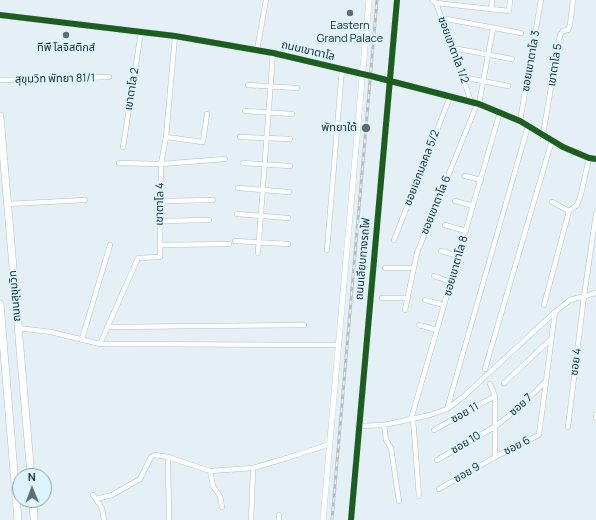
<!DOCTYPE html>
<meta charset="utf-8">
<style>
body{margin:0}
#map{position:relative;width:596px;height:520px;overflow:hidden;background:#e4f0f6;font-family:Manrope,sans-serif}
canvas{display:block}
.north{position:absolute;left:12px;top:468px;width:40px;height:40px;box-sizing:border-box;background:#ddf4fd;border:1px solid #8ea2aa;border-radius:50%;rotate:359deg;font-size:11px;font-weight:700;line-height:16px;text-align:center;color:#18282d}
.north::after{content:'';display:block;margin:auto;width:14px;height:18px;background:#5f6e73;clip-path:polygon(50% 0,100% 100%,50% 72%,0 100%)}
</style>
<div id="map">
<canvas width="596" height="520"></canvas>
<div class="north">N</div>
</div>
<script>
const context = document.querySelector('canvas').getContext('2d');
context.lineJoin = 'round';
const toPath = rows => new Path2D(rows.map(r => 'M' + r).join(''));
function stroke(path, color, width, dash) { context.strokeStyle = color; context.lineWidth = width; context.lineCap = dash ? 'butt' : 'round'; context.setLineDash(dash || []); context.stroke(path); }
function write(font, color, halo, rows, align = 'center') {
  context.font = font + ' Manrope,"Noto Sans Thai",sans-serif'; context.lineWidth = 4; context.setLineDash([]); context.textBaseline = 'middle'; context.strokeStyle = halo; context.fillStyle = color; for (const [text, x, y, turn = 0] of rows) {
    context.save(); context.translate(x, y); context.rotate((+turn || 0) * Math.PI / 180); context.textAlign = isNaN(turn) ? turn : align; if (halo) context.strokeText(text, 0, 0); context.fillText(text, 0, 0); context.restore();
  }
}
const minor = toPath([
 [432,0,436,3,455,53,471,102],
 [436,3,509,11,510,0],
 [491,9,492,0],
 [447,19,521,33],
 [458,49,512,59],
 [257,50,266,0],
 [467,78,508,86],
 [0,80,109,77],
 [248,85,297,88],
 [479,104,493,28],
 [245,111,292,114],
 [520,121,541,0],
 [543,134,560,35,563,31,568,30,570,25,573,0],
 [166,137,203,142,207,114],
 [240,137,290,139],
 [123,147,141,32],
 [119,163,161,164,225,159],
 [243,163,290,166],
 [465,176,481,180],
 [238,188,289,192],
 [161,201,213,200],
 [455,201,473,206],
 [552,202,569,211],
 [8,204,85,200],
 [237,214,288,218],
 [160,221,209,220],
 [445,225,466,231],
 [394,240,450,97],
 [235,241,288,244],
 [160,245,229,244],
 [327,250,342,69],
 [441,251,459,256],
 [258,253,273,53],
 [385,268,413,268],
 [434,276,451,282],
 [382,298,408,298],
 [425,300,444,305],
 [544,305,569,211,577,205,581,194,589,158],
 [405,310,417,253,477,104],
 [419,325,437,330],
 [107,327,304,325],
 [18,328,51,332,100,344,339,345],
 [82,339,110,245],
 [100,344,138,258,160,257,161,164,166,137,175,36],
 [485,369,552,140],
 [504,383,550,340],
 [490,384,495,396,495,457],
 [447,409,528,126],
 [596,418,596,415],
 [411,419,500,112],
 [413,419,419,496],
 [384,425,386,440,391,448,399,501],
 [358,426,384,425,430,415,447,409,463,397,555,312,570,300,596,293],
 [568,427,584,296,596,214],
 [434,430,495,396],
 [168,457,210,471,253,468,287,458,330,444],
 [437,460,496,426,521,406,545,382],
 [210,471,213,486,220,496,222,507],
 [439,489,495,457,539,435,555,312],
 [93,495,102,508,104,520],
 [96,499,112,495,140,479,151,457,155,455,168,457,169,520],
 [279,515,279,520],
 [251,520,253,472]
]);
const tertiary = toPath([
 [0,15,175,36,273,53,371,76,479,104,520,121,563,147,589,158,596,159],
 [323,520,369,0],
 [351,520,397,0]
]);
const trunk = toPath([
 [0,116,31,476],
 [0,304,18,520],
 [33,500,34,520]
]);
stroke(minor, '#b4c1c6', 5.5);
stroke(tertiary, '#b4c1c6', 6);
stroke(trunk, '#b4c1c6', 8);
stroke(minor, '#fbfdfe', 4.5);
stroke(tertiary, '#fbfdfe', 5.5);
stroke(trunk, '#fbfdfe', 7);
const rail = toPath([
 [332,520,377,0]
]);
stroke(rail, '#babdbf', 3);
stroke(rail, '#ddf4fd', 1.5, [4.5]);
stroke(toPath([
 [0,15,175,36,273,53,371,76,479,104,520,121,563,147,589,158,596,159],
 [351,520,397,0]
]), '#1b5e20', 6);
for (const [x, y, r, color] of [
 [350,13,4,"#5f6e73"],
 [66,35,4,"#5f6e73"],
 [366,128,5,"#5f6e73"]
]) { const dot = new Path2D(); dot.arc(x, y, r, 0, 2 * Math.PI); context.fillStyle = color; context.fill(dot); stroke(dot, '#ddf4fd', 1.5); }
write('11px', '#18282d', '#ddf4fd', [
 ["Eastern",350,26],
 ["Grand Palace",350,39],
 ["ทีพี โลจิสติกส์",66,48],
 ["พัทยาใต้",357,128,"right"]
]);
write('11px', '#18282d', '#ddf4fd', [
 ["ซอยเขาตาโล 1/2",453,50,70],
 ["ถนนเขาตาโล",308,51,13],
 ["ซอยเขาตาโล 3",531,61,-80],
 ["เขาตาโล 5",555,65,-81],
 ["สุขุมวิท พัทยา 81/1",55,79,-1],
 ["เขาตาโล 2",132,89,-81],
 ["ซอยเอกมลคล 5/2",422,168,-69],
 ["เขาตาโล 4",160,204,-89],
 ["ซอยเขาตาโล 6",436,205,-68],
 ["ถนนเลียบทางรถไฟ",363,259,-85],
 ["ซอยเขาตาโล 8",456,266,-74],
 ["ถนนสุขุมวิท",15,296,-95],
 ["ซอย 4",576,362,-83],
 ["ซอย 7",521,405,-42],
 ["ซอย 11",465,413,-29],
 ["ซอย 10",466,443,-31],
 ["ซอย 6",517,446,-27],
 ["ซอย 9",467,473,-30]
]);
</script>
